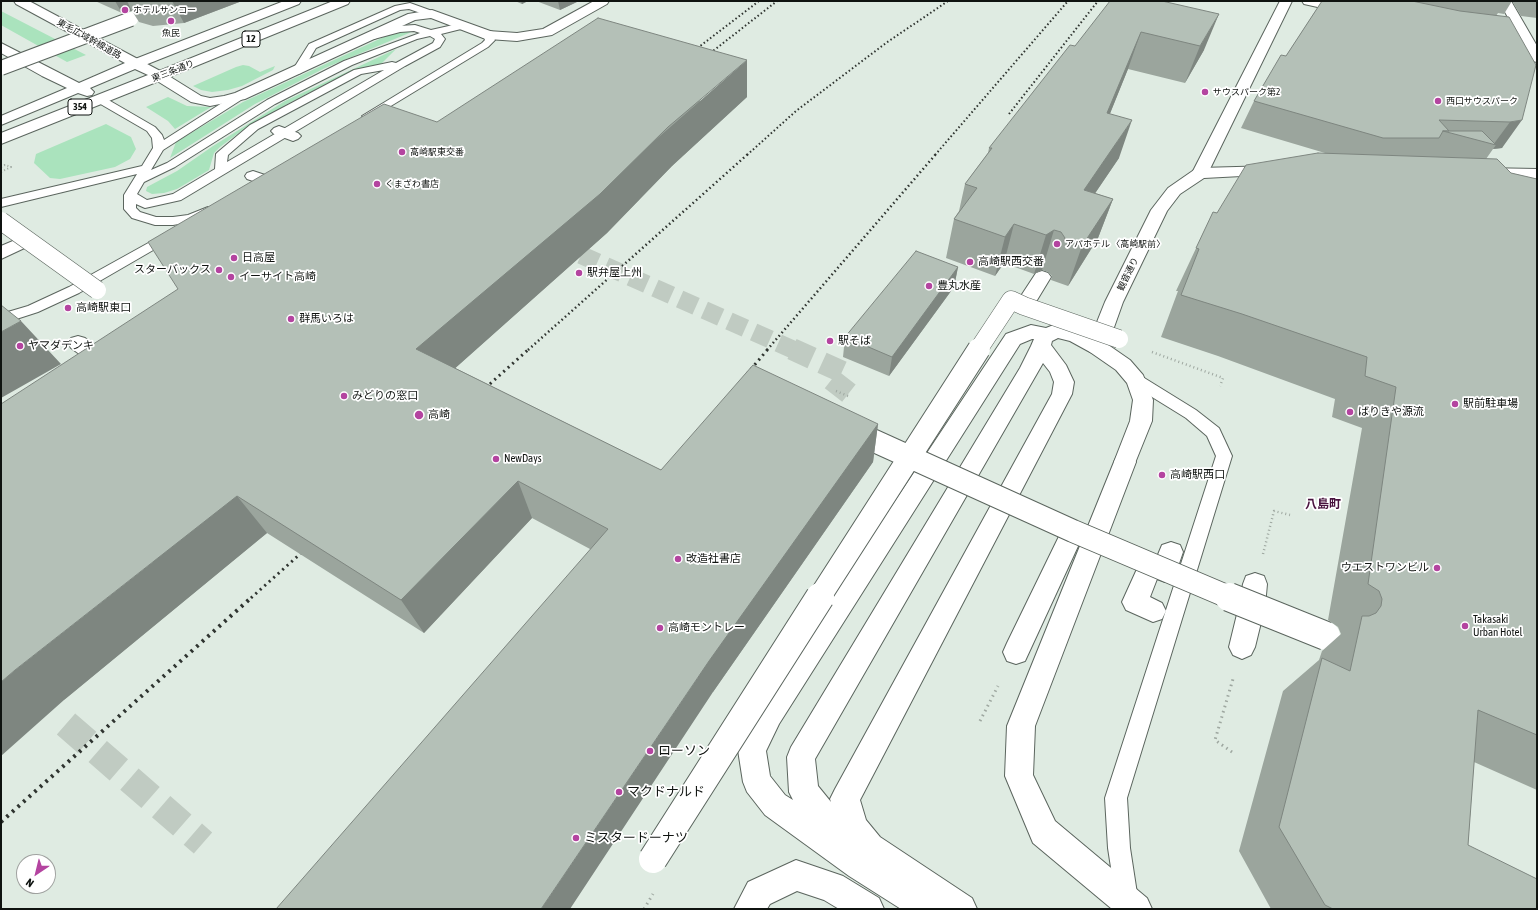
<!DOCTYPE html>
<meta charset="utf-8">
<style>
body{margin:0}
#map{position:relative;width:1538px;height:910px;overflow:hidden;background:#dfebe2;font-family:"Asap Condensed",sans-serif}
canvas{display:block}
.frame{position:absolute;inset:0;border:2px solid #0f1310;pointer-events:none}
.north{position:absolute;left:16px;top:854px;width:40px;height:40px;box-sizing:border-box;background:#fff;border:1px solid #9fa19f;border-radius:50%;rotate:215deg;font-size:11px;font-weight:700;line-height:16px;text-align:center;color:#0f1310}
.north::after{content:'';display:block;margin:auto;width:14px;height:18px;background:#b444a0;clip-path:polygon(50% 0,100% 100%,50% 72%,0 100%)}
</style>
<div id="map">
<canvas width="1538" height="910"></canvas>
<div class="frame"></div>
<div class="north">N</div>
</div>
<script>
const context = document.querySelector('canvas').getContext('2d');
context.lineJoin = 'round';
function paint(path, color) { context.fillStyle = color; context.fill(path, 'evenodd'); }
const toPath = rows => new Path2D(rows.map(r => 'M' + r).join(''));
function stroke(path, color, width, dash) { context.strokeStyle = color; context.lineWidth = width; context.lineCap = dash ? 'butt' : 'round'; context.setLineDash(dash || []); context.stroke(path); }
function write(font, color, halo, rows, align = 'center') {
  context.font = font + ' "Asap Condensed","Noto Sans JP",sans-serif'; context.lineWidth = 3.5; context.setLineDash([]); context.textBaseline = 'middle'; context.strokeStyle = halo; context.fillStyle = color; for (const [text, x, y, turn = 0] of rows) {
    context.save(); context.translate(x, y); context.rotate((+turn || 0) * Math.PI / 180); context.textAlign = isNaN(turn) ? turn : align; if (halo) context.strokeText(text, 0, 0); context.fillText(text, 0, 0); context.restore();
  }
}
paint(toPath([
 [1,11,86,55,67,62,1,25],
 [414,31,325,68,255,104,170,158,176,142,243,102,386,36,401,32],
 [396,49,381,64,370,66,353,71,334,80,289,103,240,132,220,147,214,153,209,170,177,189,164,193,152,194,146,191,147,187,177,171,213,146,285,101],
 [243,65,249,66,260,72,275,66,273,70,242,86,228,90,212,92,201,90,193,86,236,67],
 [168,97,187,106,211,107,175,129,168,121,146,107],
 [106,124,131,137,136,149,130,159,115,167,60,179,50,178,34,163,36,154]
]), '#aae3bd');
stroke(toPath([
 [581,255,794,350]
]), '#c0cbc2', 18, [18, 9]);
stroke(toPath([
 [792,349,849,375,811,424]
]), '#c0cbc2', 22, [22, 11]);
stroke(toPath([
 [66,724,203,843]
]), '#c0cbc2', 28, [28, 14]);
const service = toPath([
 [410,3,435,12,437,14,432,17,409,9,400,10,316,48,301,73,297,74,292,71,309,44,395,6,410,3],
 [462,23,467,26,465,28,441,34,445,39,440,47,405,66,181,200,145,208,136,204,136,208,140,212,156,217,173,217,188,215,208,207,212,208,214,211,212,214,195,221,173,225,155,225,132,218,124,209,124,195,137,174,1,207,1,199,142,166,153,148,152,138,147,131,97,102,96,100,97,98,105,98,155,127,162,135,164,140,236,94,244,94,245,96,244,98,163,150,151,170,167,163,267,100,344,61,420,33,414,31,400,32,374,39,369,36,371,34,399,26,415,25,431,30,462,23],
 [430,36,435,39,433,43,396,63,392,62,354,70,250,125,218,152,216,154,215,169,173,194,147,200,137,194,144,182,175,167,275,104,352,65,417,39,430,36],
 [384,70,227,162,228,155,258,129,361,74,384,70],
 [488,32,491,33,495,40,488,47,371,118,367,119,362,116,482,43,485,40,483,35,488,32],
 [170,231,174,232,176,235,174,238,79,293,38,312,4,323,1,322,1,314,28,306,69,287,170,231],
 [1136,375,1141,376,1196,410,1219,428,1232,456,1127,798,1130,848,1138,900,1135,908,1121,909,1119,908,1116,900,1108,848,1105,798,1216,456,1207,436,1186,418,1131,384,1129,380,1131,376,1136,375]
]);
const pedestrian = toPath([
 [279,126,298,133,301,136,298,139,293,141,274,134,271,131,274,128,279,126],
 [253,171,277,179,279,182,277,185,271,187,247,179,245,176,247,173,253,171],
 [27,235,33,236,36,240,33,244,1,259,1,246,27,235],
 [1042,271,1048,273,1051,277,1031,310,1024,312,1017,310,1015,306,1017,302,1036,273,1042,271],
 [78,336,85,338,118,362,121,367,118,372,111,374,104,372,71,348,68,343,71,338,78,336],
 [1073,521,1081,524,1085,531,1025,661,1016,664,1007,661,1003,652,1007,643,1065,524,1073,521],
 [1171,542,1180,545,1183,552,1174,578,1165,582,1157,579,1150,597,1162,603,1166,611,1162,619,1153,622,1126,610,1122,602,1142,558,1151,555,1157,557,1162,545,1171,542],
 [1255,573,1264,576,1267,584,1265,606,1255,647,1251,655,1242,659,1233,655,1229,647,1239,606,1243,584,1246,576,1255,573]
]);
const minor = toPath([
 [594,1,609,1,607,4,552,35,517,41,488,39,483,38,481,35,483,32,488,31,517,33,543,29,594,1],
 [1280,1,1292,1,1208,173,1206,176,1200,178,1194,176,1192,173,1280,1],
 [1302,1,1325,1,1353,7,1355,10,1353,13,1349,14,1304,4,1302,1],
 [1056,324,1082,330,1104,342,1130,360,1143,375,1153,400,1152,421,1133,468,1125,471,1117,468,1114,462,1130,421,1133,400,1127,383,1116,370,1090,352,1070,341,1058,338,1052,341,1051,345,1066,365,1074,382,1072,394,860,800,866,820,880,837,972,898,977,909,901,909,849,876,765,815,747,792,743,782,738,750,759,706,1006,334,1031,325,1046,328,1056,324],
 [1032,339,1034,339,1031,346,1020,368,791,747,787,757,789,792,793,800,785,795,770,776,766,751,779,724,1020,344,1032,339],
 [1043,363,1050,372,1054,382,1052,394,835,789,830,799,831,802,818,786,815,759,1043,363],
 [796,860,843,876,879,898,884,909,839,909,824,900,797,891,770,904,767,909,734,909,748,882,796,860]
]);
const tertiary = toPath([
 [1499,1,1511,1,1537,46,1537,62,1532,61,1530,58,1499,1],
 [432,10,493,32,495,35,493,38,488,39,483,38,431,18,415,20,245,99,210,106,191,102,154,79,152,76,154,73,159,72,164,73,201,96,210,98,224,96,235,93,408,14,432,10],
 [1273,166,1279,168,1281,171,1279,174,1204,178,1180,194,1167,211,1123,302,1107,347,1104,352,1097,354,1090,352,1087,347,1105,302,1151,210,1168,188,1194,170,1200,168,1273,166],
 [1483,168,1537,169,1537,179,1477,176,1475,173,1477,170,1483,168],
 [1125,453,1133,456,1136,462,1035,726,1033,775,1055,821,1147,898,1152,909,1112,909,1033,843,1005,776,1007,726,1114,462,1117,456,1125,453]
]);
const primary = toPath([
 [284,1,301,1,299,4,140,67,135,68,130,67,128,64,130,61,284,1],
 [333,1,350,1,348,4,164,79,159,80,154,79,152,76,154,73,333,1]
]);
const trunk = toPath([
 [14,1,29,1,164,73,166,76,164,79,1,144,1,133,148,75,135,69,90,88,94,92,92,95,87,96,78,93,1,125,1,116,67,88,42,76,1,53,1,43,79,83,125,63,16,4,14,1]
]);
stroke(service, '#5b655e', 2);
stroke(pedestrian, '#5b655e', 2);
stroke(minor, '#5b655e', 2);
stroke(tertiary, '#5b655e', 2);
stroke(primary, '#5b655e', 2);
stroke(trunk, '#5b655e', 2);
stroke(toPath([
 [1,167,5,165,11,167,1,172]
]), '#9ea7a0', 2, [1, 2.5]);
stroke(toPath([
 [1152,352,1223,378,1220,386],
 [836,391,848,396],
 [1263,554,1274,511,1290,515]
]), '#9ea7a0', 2.5, [1, 3]);
stroke(toPath([
 [980,721,998,686],
 [1232,752,1215,740,1233,679],
 [644,909,653,894]
]), '#9ea7a0', 3, [1.5, 4]);
paint(service, '#fff');
paint(pedestrian, '#fff');
paint(minor, '#fff');
paint(tertiary, '#fff');
paint(primary, '#fff');
paint(trunk, '#fff');
stroke(toPath([
 [691,53,759,1],
 [704,58,777,1],
 [1009,114,1098,1],
 [747,155,796,111,886,43,948,1],
 [935,155,1068,1]
]), '#2e332f', 2, [1.5, 2.5]);
stroke(toPath([
 [528,350,748,154],
 [767,350,936,154]
]), '#2e332f', 2.5, [1.5, 3]);
stroke(toPath([
 [747,374,768,349],
 [481,392,529,349],
 [251,598,308,547]
]), '#2e332f', 3, [2, 4]);
stroke(toPath([
 [1,822,252,597]
]), '#2e332f', 4, [2.5, 5]);
const pedestrianBridgeFar3 = toPath([
 [1,68,131,19]
]);
const pedestrianBridgeFar2 = toPath([
 [1,221,97,290],
 [978,350,1011,300,1024,306,1119,339]
]);
const pedestrianBridgeFar1 = toPath([
 [848,429,1073,531,1231,598],
 [819,598,979,349]
]);
const pedestrianBridge = toPath([
 [1229,597,1326,636],
 [653,859,820,597]
]);
stroke(pedestrianBridgeFar3, '#5b655e', 16, []);
stroke(pedestrianBridgeFar2, '#5b655e', 19, []);
stroke(pedestrianBridgeFar1, '#5b655e', 24, []);
stroke(pedestrianBridge, '#5b655e', 30, []);
stroke(pedestrianBridgeFar3, '#fff', 14);
stroke(pedestrianBridgeFar2, '#fff', 18);
stroke(pedestrianBridgeFar1, '#fff', 22);
stroke(pedestrianBridge, '#fff', 28);
paint(toPath([
 [95,1,242,1,184,23,153,26,139,22,132,11,122,13],
 [515,1,528,1,522,4],
 [536,1,579,1,560,10],
 [1162,1,1204,50,1185,83,1128,69,1110,113,1119,158,1095,193,1113,199,1098,238,1068,286,1051,280,1052,276,1048,272,1042,270,1034,274,1004,263,995,276,946,258,954,219,959,211,965,184,988,153,989,148,1075,46],
 [1322,1,1537,1,1537,18,1521,16,1512,1,1504,14,1498,13,1496,16,1536,65,1502,148,1493,149,1486,159,1511,173,1537,179,1537,790,1474,762,1468,845,1537,909,1271,909,1239,851,1283,691,1319,660,1322,651,1341,634,1338,627,1328,620,1362,428,1332,417,1335,399,1218,356,1161,337,1178,291,1176,291,1213,212,1217,213,1325,153,1241,128,1254,101,1286,56],
 [747,97,672,166,607,233,455,368,661,470,878,424,873,462,713,692,590,549,532,518,424,633,267,533,64,700,437,122],
 [958,267,954,287,889,376,843,357,845,337]
]), '#9ba59d');
paint(toPath([
 [115,1,127,1,132,11,122,13],
 [172,1,242,1,184,23],
 [521,1,528,1,522,4],
 [558,1,579,1,560,10],
 [1219,14,1204,50,1185,83,1200,46],
 [1141,32,1128,69,1095,151,1107,113],
 [747,60,747,97,672,166,607,233,433,388,416,349],
 [1132,120,1119,158,1071,229,1084,190],
 [1522,120,1502,148,1493,149,1496,145,1493,145,1510,122],
 [1113,199,1098,238,1068,286,1082,246],
 [1014,224,1004,263,995,276,1005,237],
 [1054,230,1042,270,1034,274,1046,235],
 [958,267,954,287,889,376,892,357],
 [21,321,61,364,1,398,1,332],
 [878,424,873,462,713,692,570,909,541,909,709,661],
 [518,481,532,518,424,633,401,600],
 [237,496,267,533,64,700,1,756,1,682,15,670]
]), '#7e8680');
const building = toPath([
 [1110,1,1162,1,1219,14,1200,46,1141,32,1107,113,1132,120,1084,190,1113,199,1082,246,1064,241,1065,238,1061,232,1054,230,1046,235,1014,224,1005,237,954,219,977,188,965,184,992,148,989,148,1070,45,1075,46,1110,1],
 [1322,1,1412,1,1460,11,1509,17,1536,65,1522,120,1510,122,1439,120,1449,131,1443,131,1439,138,1383,138,1254,101,1281,55,1286,56,1322,1],
 [598,18,747,60,668,127,600,194,416,349,661,470,753,365,878,424,709,661,541,909,276,909,608,529,518,481,401,600,237,496,15,670,1,682,1,404,178,289,148,242,384,104,437,122,598,18],
 [1443,131,1482,131,1496,145,1443,131],
 [1318,153,1497,159,1511,173,1537,179,1537,735,1478,710,1468,845,1537,879,1537,909,1333,909,1325,905,1279,827,1322,658,1350,671,1362,616,1369,616,1376,613,1381,606,1382,599,1379,591,1368,584,1396,387,1365,376,1367,357,1242,314,1181,295,1199,249,1196,248,1213,212,1217,213,1246,165,1318,153],
 [916,251,958,267,892,357,845,337,916,251],
 [1,305,21,321,1,332,1,305]
]);
paint(building, '#b4c0b7');
stroke(building, '#7e8680', 1);
for (const [x, y, r, color] of [
 [125,10,4,"#b444a0"],
 [171,21,4,"#b444a0"],
 [1205,92,4,"#b444a0"],
 [1438,101,4,"#b444a0"],
 [402,152,4,"#b444a0"],
 [377,184,4,"#b444a0"],
 [1057,244,4,"#b444a0"],
 [234,258,4,"#b444a0"],
 [970,262,4,"#b444a0"],
 [219,270,4,"#b444a0"],
 [579,273,4,"#b444a0"],
 [231,277,4,"#b444a0"],
 [929,286,4,"#b444a0"],
 [68,308,4,"#b444a0"],
 [291,319,4,"#b444a0"],
 [830,341,4,"#b444a0"],
 [20,346,4,"#b444a0"],
 [344,396,4,"#b444a0"],
 [1455,404,4,"#b444a0"],
 [1350,412,4,"#b444a0"],
 [419,415,5,"#b444a0"],
 [496,459,4,"#b444a0"],
 [1162,475,4,"#b444a0"],
 [678,559,4,"#b444a0"],
 [1437,568,4,"#b444a0"],
 [1465,626,4,"#b444a0"],
 [660,628,4,"#b444a0"],
 [650,751,4,"#b444a0"],
 [619,792,4,"#b444a0"],
 [576,838,4,"#b444a0"]
]) { const dot = new Path2D(); dot.arc(x, y, r, 0, 2 * Math.PI); context.fillStyle = color; context.fill(dot); stroke(dot, '#fff', 1.5); }
write('9px', '#0f1310', '#fff', [
 ["ホテルサンコー",133,10],
 ["魚民",171,33,"center"],
 ["サウスパーク第2",1213,92],
 ["西口サウスパーク",1446,101],
 ["高崎駅東交番",410,152],
 ["くまざわ書店",385,184],
 ["アパホテル 〈高崎駅前〉",1065,244]
], 'left');
write('9px', '#0f1310', '#fff', [
 ["東毛広域幹線道路",89,39,29],
 ["東三条通り",173,71,-21],
 ["観音通り",1128,274,-64]
]);
for (const [x, y, w] of [
 [251,39,18],
 [80,107,24]
]) { const box = new Path2D(); box.roundRect(x - w / 2, y - 8, w, 16, 3); context.fillStyle = '#fff'; context.fill(box); stroke(box, '#0f1310', 1); }
write('bold 10px', '#0f1310', null, [
 ["12",251,39],
 ["354",80,107]
]);
write('11px', '#0f1310', '#fff', [
 ["日高屋",242,258],
 ["高崎駅西交番",978,262],
 ["スターバックス",211,270,"right"],
 ["駅弁屋上州",587,273],
 ["イーサイト高崎",239,277],
 ["豊丸水産",937,286],
 ["高崎駅東口",76,308],
 ["群馬いろは",299,319],
 ["駅そば",838,341],
 ["ヤマダデンキ",28,346],
 ["みどりの窓口",352,396],
 ["駅前駐車場",1463,404],
 ["ばりきや源流",1358,412],
 ["高崎",428,415],
 ["NewDays",504,459],
 ["高崎駅西口",1170,475],
 ["改造社書店",686,559],
 ["ウエストワンビル",1429,568,"right"],
 ["Takasaki",1473,620],
 ["Urban Hotel",1473,633],
 ["高崎モントレー",668,628]
], 'left');
write('bold 12px', '#48123e', '#fff', [
 ["八島町",1323,504]
]);
write('13px', '#0f1310', '#fff', [
 ["ローソン",658,751],
 ["マクドナルド",627,792],
 ["ミスタードーナツ",584,838]
], 'left');
</script>
